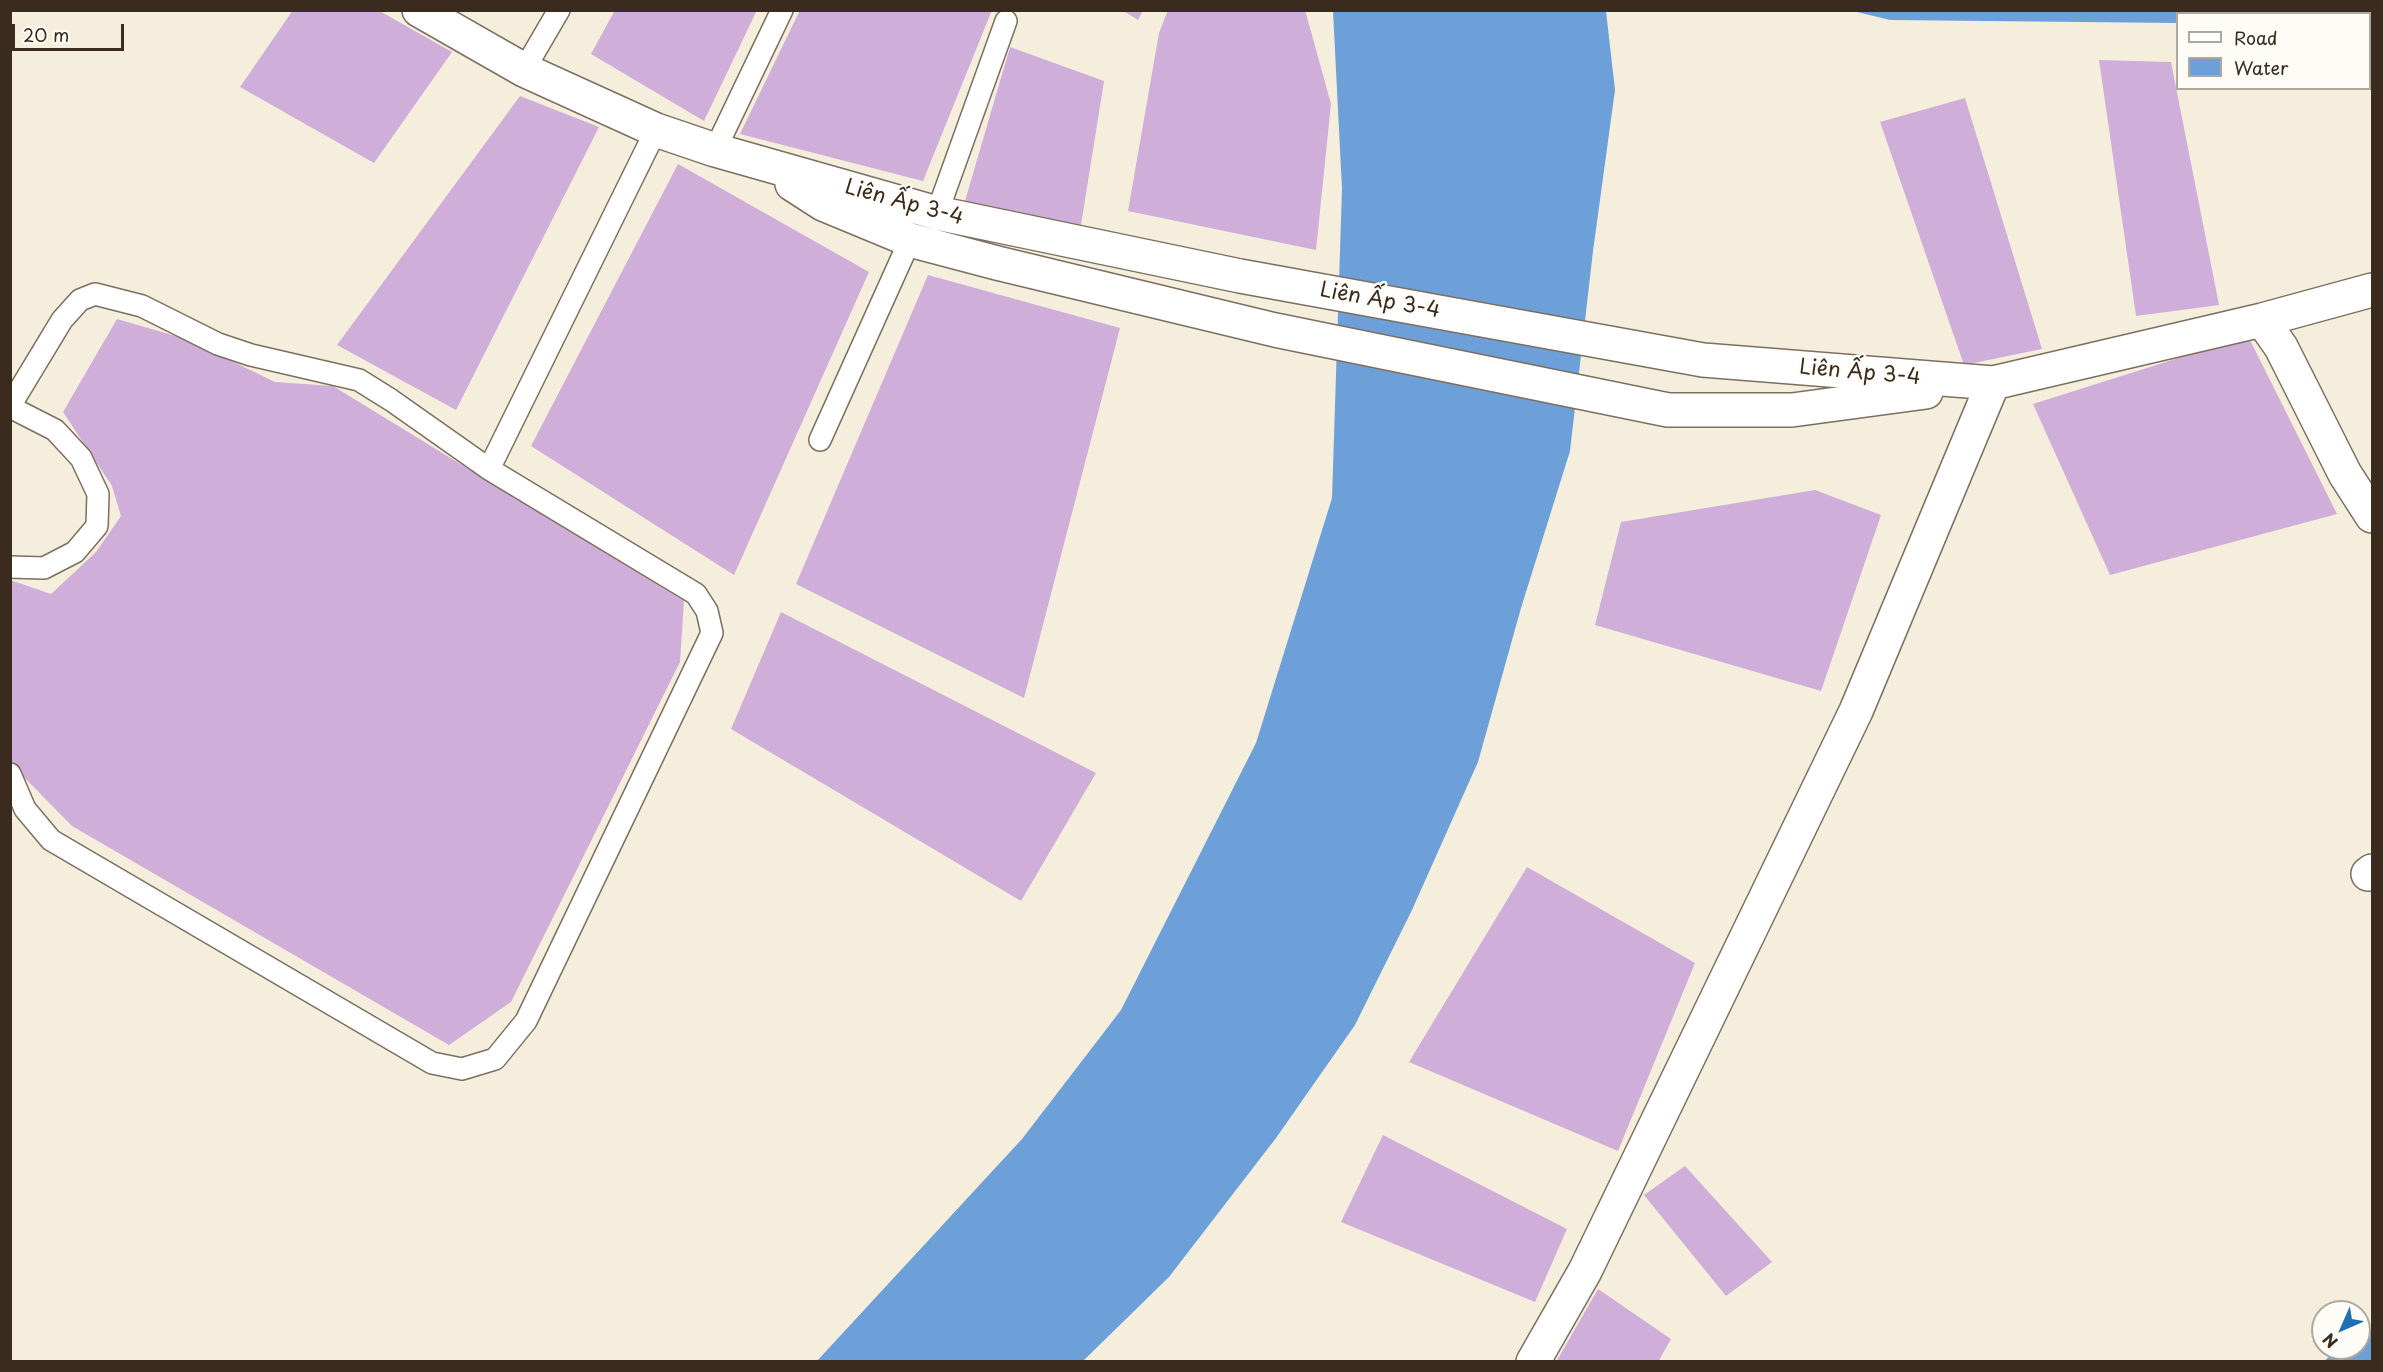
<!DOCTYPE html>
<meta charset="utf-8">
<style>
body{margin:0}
#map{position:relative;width:2383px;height:1372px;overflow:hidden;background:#f5eedc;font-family:"Playpen Sans",sans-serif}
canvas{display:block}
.frame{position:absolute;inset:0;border:12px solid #3b2a1e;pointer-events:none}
.legend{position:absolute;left:2176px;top:12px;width:195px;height:78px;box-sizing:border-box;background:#fdfcf7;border:2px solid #afa8a0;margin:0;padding:8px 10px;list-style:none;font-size:18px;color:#3b2a1e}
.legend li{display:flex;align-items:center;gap:12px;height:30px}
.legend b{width:30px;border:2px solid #afa8a0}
.north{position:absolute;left:2311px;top:1300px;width:60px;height:60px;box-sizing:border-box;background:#fdfcf7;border:2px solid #afa8a0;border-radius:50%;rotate:225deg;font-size:16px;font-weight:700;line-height:24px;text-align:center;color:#3b2a1e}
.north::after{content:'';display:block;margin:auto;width:21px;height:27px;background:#1f6fb2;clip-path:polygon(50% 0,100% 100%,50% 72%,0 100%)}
.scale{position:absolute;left:12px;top:24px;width:112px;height:27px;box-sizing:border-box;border:3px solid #3b2a1e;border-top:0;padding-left:8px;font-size:18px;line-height:21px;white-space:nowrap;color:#3b2a1e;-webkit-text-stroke:4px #fdfcf7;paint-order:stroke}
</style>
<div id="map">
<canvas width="2383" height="1372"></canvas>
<div class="frame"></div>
<ul class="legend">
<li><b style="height:8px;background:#fff"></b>Road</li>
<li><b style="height:16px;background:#6da0d9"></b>Water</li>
</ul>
<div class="north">N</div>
<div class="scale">20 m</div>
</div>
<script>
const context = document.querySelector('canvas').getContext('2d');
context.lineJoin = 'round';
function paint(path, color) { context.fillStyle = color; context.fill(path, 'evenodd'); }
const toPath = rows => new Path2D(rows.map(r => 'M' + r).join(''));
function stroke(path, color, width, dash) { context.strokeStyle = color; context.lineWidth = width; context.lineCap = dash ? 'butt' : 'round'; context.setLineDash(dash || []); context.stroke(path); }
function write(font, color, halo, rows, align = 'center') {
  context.font = font + ' "Playpen Sans",sans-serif'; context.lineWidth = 5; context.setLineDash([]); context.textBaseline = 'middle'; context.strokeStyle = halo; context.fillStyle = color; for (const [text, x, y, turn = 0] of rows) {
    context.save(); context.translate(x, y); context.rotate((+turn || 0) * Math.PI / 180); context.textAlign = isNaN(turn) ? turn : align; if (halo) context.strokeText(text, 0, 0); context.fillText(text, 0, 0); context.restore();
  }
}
paint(toPath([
 [2372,10,2372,22,2370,22,2370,14,2178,14,2177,23,1890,20,1853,11],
 [1333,11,1606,11,1615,90,1593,251,1570,451,1521,608,1478,762,1412,910,1355,1025,1276,1138,1169,1277,1083,1361,816,1362,1022,1139,1121,1010,1256,743,1332,498,1342,189],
 [2372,1328,2372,1361,2324,1361,2340,1348,2359,1348,2359,1335]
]), '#6da0d9');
paint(toPath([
 [293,10,378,10,452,52,374,163,240,87],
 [615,10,757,10,704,121,591,54],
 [800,10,992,10,923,181,740,134],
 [1122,10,1143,10,1138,20],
 [1168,10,1305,10,1331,104,1316,250,1128,211,1159,33],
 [1010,47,1104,81,1081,225,965,201],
 [2099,60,2171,62,2219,305,2136,316],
 [520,96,599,127,456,410,337,345],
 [1965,98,2042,349,1964,365,1880,122],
 [678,164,869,272,734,575,531,446],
 [928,275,1120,328,1024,698,796,584],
 [117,319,186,339,275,382,333,386,684,601,680,662,511,1002,449,1045,72,826,10,763,10,580,51,594,96,552,121,516,112,486,63,412],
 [2248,336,2337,514,2110,575,2033,404],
 [1815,490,1881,515,1821,691,1595,625,1621,522],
 [781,612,1096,773,1021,901,731,729],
 [1527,867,1695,963,1618,1151,1409,1062],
 [1383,1135,1567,1229,1535,1302,1341,1222],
 [1685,1166,1772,1262,1726,1296,1644,1195],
 [1598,1289,1671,1339,1658,1362,1556,1362]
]), '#cfaed9');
const lane = toPath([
 [524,70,559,10],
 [715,150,782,10],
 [937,213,1006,21],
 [10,406,62,320,80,300,95,294,142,306,218,344,251,355,359,380,391,400,489,469,696,594,707,611,712,633,526,1021,495,1059,462,1069,432,1063,51,840,25,809,10,774],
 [10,407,55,430,81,458,98,494,97,526,75,552,44,568,10,567],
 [820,440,910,240],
 [489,469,656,130]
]);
const street = toPath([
 [419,10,524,70,656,130,715,150,937,213,1240,276,1703,360,1993,383,2262,320,2372,290],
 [792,184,823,204,910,240,997,263,1275,330,1668,410,1792,410,1926,392],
 [2262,320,2281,347,2345,474,2372,516],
 [2368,874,2372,871],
 [1533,1362,1585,1271,1856,711,1993,383]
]);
stroke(lane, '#7c6f60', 24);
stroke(street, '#7c6f60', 36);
stroke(lane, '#fff', 21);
stroke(street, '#fff', 33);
write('21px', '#3b2a1e', '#fdfcf7', [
 ["Liên Ấp 3-4",904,203,15],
 ["Liên Ấp 3-4",1380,301,10],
 ["Liên Ấp 3-4",1860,373,5]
]);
</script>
